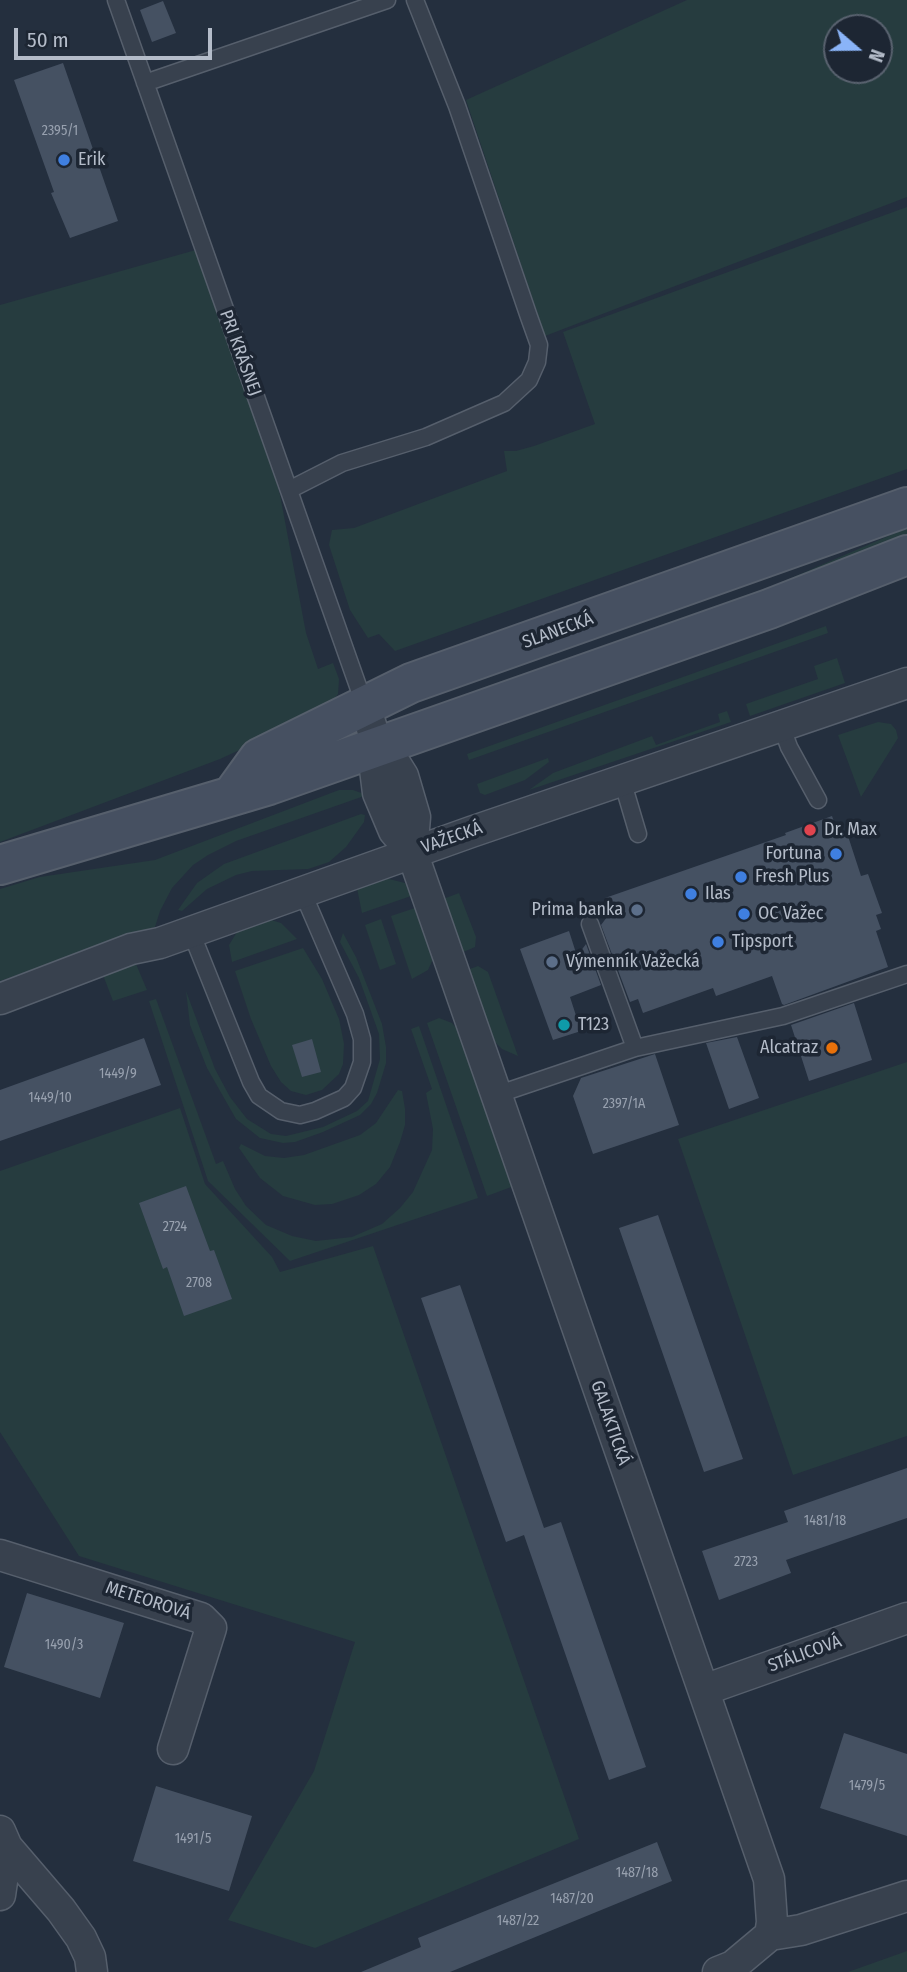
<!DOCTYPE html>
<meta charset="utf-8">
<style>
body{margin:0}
#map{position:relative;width:907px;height:1972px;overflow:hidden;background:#242f3e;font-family:"Fira Sans Condensed",sans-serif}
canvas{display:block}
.north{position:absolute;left:823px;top:14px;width:70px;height:70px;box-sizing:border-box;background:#1d2633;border:2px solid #59626f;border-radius:50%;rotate:110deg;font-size:19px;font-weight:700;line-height:28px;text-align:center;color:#b4bcc9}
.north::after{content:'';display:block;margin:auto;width:24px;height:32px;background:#8ab4f8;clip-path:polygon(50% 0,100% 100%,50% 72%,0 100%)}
.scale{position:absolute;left:14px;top:28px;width:198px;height:32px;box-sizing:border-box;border:4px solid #b4bcc9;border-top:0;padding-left:9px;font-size:21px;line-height:24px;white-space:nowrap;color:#b4bcc9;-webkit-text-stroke:5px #1d2633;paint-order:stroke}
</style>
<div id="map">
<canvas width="907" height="1972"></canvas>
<div class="north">N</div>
<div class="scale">50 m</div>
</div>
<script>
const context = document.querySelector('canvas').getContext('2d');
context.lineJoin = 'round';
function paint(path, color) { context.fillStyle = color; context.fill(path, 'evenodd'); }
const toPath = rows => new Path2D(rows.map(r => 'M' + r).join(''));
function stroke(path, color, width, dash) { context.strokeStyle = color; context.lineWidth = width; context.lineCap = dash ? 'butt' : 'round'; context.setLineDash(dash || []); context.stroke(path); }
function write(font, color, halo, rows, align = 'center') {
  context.font = font + ' "Fira Sans Condensed",sans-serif'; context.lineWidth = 7; context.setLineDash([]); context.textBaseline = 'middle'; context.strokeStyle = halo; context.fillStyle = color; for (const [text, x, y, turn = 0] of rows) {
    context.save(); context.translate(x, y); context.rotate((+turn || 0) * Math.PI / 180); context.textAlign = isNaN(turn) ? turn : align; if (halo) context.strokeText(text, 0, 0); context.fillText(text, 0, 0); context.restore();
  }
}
paint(toPath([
 [687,0,907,0,907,197,545,336,466,100],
 [879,28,879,70,837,70,837,28],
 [907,207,907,469,395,651,379,634,368,638,350,610,329,545,332,530,354,528,507,471,504,451,516,451,534,446,595,424,563,332],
 [203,248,246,371,280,495,306,633,318,669,333,663,339,679,338,694,326,710,220,759,0,842,0,305],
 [907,528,907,539,450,707,448,701,775,585],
 [826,626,828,633,469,760,467,754],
 [837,658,845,683,750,716,746,704,818,679,814,666],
 [727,711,731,722,529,790,553,773,652,736,656,745,720,722,718,714],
 [878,722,891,724,896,730,898,738,861,797,838,735],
 [548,758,549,762,525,780,485,795,480,793,477,784],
 [339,790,353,790,367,795,236,841,208,855,193,865,172,888,160,911,155,927,0,981,0,889,40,877,155,860],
 [361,814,365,815,364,822,346,847,329,862,308,869,252,871,236,875,207,889,182,911,178,910,197,883,224,864],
 [385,878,405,883,411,896,362,913,357,888],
 [459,893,476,937,475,947,461,953,443,899],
 [415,908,433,953,433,959,428,970,412,979,391,916],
 [381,919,396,964,380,970,365,925],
 [271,920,281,923,297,939,232,962,229,945,237,932,262,921],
 [343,933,356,957,382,1024,386,1047,386,1063,377,1093,371,1104,360,1115,323,1132,295,1142,283,1143,260,1138,236,1119,207,1068,190,1025,186,991,215,1069,230,1097,247,1119,271,1134,286,1136,323,1127,357,1111,368,1101,380,1059,379,1034,359,978,340,942],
 [303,948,322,979,339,1019,344,1044,343,1064,339,1074,322,1090,306,1095,291,1091,281,1082,271,1066,251,1019,235,971],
 [136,964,147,990,113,1001,103,975],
 [478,966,488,972,518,1056,502,1049,491,1038,467,970],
 [156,999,216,1164,223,1161,235,1189,246,1206,266,1225,292,1236,316,1241,352,1237,382,1224,400,1208,413,1192,432,1150,433,1129,426,1093,432,1089,411,1029,419,1026,478,1198,290,1261,208,1181,149,1001],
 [439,1018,452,1023,459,1031,514,1186,487,1196,427,1023],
 [907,1062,907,1436,793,1475,678,1139],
 [398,1090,402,1091,405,1109,405,1125,400,1142,390,1167,376,1184,359,1195,332,1204,315,1205,283,1196,260,1178,239,1148,241,1144,265,1156,284,1158,304,1155,360,1135,376,1123],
 [180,1108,205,1184,272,1257,280,1272,373,1246,579,1839,315,1948,228,1920,314,1771,355,1642,79,1556,0,1432,0,1171],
 [907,1951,907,1972,848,1972]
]), '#263c3f');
paint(toPath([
 [163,1,176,33,152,42,140,10],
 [63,63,118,221,70,238,51,193,54,192,14,80],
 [832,816,839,836,847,833,861,876,868,874,882,913,876,915,881,929,876,931,888,967,784,1005,782,1004,772,976,716,996,713,988,643,1013,638,999,630,1002,601,925,610,913,605,898,786,835,785,833],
 [569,931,577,956,586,944,601,985,570,997,581,1031,553,1040,520,949],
 [854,1003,872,1060,809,1081,791,1025],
 [737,1037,759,1098,729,1109,706,1043],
 [144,1038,161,1085,0,1141,0,1090],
 [312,1039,321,1072,302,1077,292,1045],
 [655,1054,679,1125,593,1154,573,1096,581,1078],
 [186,1186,210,1251,214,1250,232,1299,184,1316,167,1267,163,1269,139,1203],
 [658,1215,743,1459,704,1472,619,1228],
 [460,1285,544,1528,561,1522,646,1767,609,1780,524,1535,506,1542,421,1298],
 [907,1468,907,1518,786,1560,791,1573,719,1600,702,1551,788,1522,784,1511],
 [27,1593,124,1623,100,1698,4,1667],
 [844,1733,907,1754,907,1836,820,1808],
 [156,1786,252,1816,229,1891,133,1861],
 [657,1842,672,1881,450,1972,361,1972,421,1947,418,1938]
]), '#455162');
const service = toPath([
 [116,0,365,706],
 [145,83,387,0],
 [289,490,342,463,426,437,504,403,529,380,537,362,539,345,529,317,457,106,415,0],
 [781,725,789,747,818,800],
 [622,780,638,834],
 [590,924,635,1048],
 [191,932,251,1082,259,1096,281,1111,300,1115,315,1111,344,1098,353,1088,362,1062,362,1039,355,1014,302,891],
 [496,1095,635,1048,783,1016,907,974]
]);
const minor = toPath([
 [365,706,378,748,375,769,378,793,394,831,412,852],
 [378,748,393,760,403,776,415,817,412,852,769,1879,772,1922,770,1935,733,1966,718,1972],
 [0,999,131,949,160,943,471,832,907,683],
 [0,1555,201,1618,211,1628,173,1749],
 [704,1690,907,1618],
 [0,1831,7,1847,61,1910,81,1938,90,1957,92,1972],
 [0,1895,7,1847],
 [770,1935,801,1930,907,1896]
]);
const secondary = toPath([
 [233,794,259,758,411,683,907,507],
 [0,865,269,785,769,609,907,555]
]);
stroke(service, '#565f6c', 19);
stroke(minor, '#565f6c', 33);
stroke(secondary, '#565f6c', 42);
stroke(service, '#38414e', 16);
stroke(minor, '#38414e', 30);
stroke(secondary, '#465061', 38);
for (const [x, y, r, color] of [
 [64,160,7,"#3f7fe0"],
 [810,830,7,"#e0444e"],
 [836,854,7,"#3f7fe0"],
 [741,877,7,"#3f7fe0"],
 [691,894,7,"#3f7fe0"],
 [637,910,7,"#5c6f8a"],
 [744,914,7,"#3f7fe0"],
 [718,942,7,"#3f7fe0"],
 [552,962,7,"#5c6f8a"],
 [564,1025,7,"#0f9aa8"],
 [832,1048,7,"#e8710a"]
]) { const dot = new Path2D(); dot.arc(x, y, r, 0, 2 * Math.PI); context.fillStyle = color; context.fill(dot); stroke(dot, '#1d2633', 2.5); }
write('14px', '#98a1af', null, [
 ["2395/1",60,131],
 ["1449/9",118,1074],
 ["1449/10",50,1098],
 ["2397/1A",624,1104],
 ["2724",175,1227],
 ["2708",199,1283],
 ["1481/18",825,1521],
 ["2723",746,1562],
 ["1490/3",64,1645],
 ["1479/5",867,1786],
 ["1491/5",193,1839],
 ["1487/18",637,1873],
 ["1487/20",572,1899],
 ["1487/22",518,1921]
]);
write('18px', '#b4bcc9', '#1d2633', [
 ["Erik",78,160],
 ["Dr. Max",824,830],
 ["Fortuna",822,854,"right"],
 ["Fresh Plus",755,877],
 ["Ilas",705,894],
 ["Prima banka",623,910,"right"],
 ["OC Važec",758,914],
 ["Tipsport",732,942],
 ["Výmenník Važecká",566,962],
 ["T123",578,1025],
 ["Alcatraz",818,1048,"right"]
], 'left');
write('18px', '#b4bcc9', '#1d2633', [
 ["PRI KRÁSNEJ",240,353,70],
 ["SLANECKÁ",558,631,-20],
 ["VAŽECKÁ",452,838,-19],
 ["GALAKTICKÁ",610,1423,71],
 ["METEOROVÁ",148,1601,18],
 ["STÁLICOVÁ",805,1654,-20]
]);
</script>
